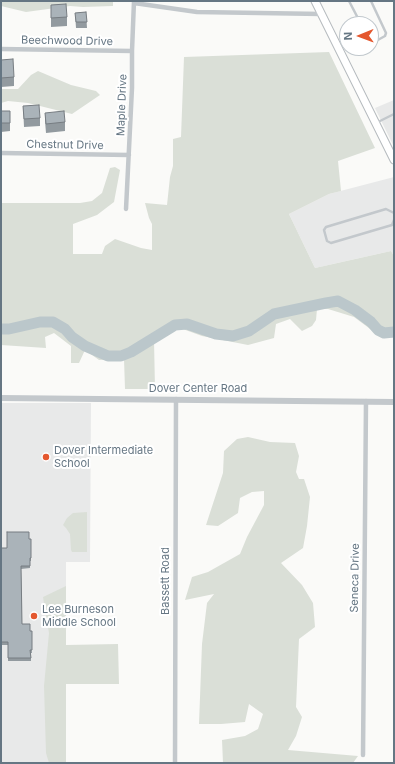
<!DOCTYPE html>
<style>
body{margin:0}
#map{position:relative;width:395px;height:764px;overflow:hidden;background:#fafaf8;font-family:Inter,sans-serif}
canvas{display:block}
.frame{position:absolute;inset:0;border:2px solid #657683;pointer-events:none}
.north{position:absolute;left:339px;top:16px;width:40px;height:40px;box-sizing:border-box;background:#fff;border:1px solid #c1c8cd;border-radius:50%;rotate:269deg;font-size:11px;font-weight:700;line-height:16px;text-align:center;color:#657683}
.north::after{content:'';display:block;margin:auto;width:14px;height:18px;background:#e4572e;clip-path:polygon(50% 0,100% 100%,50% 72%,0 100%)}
</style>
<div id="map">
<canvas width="395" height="764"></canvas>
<div class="frame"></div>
<div class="north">N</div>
</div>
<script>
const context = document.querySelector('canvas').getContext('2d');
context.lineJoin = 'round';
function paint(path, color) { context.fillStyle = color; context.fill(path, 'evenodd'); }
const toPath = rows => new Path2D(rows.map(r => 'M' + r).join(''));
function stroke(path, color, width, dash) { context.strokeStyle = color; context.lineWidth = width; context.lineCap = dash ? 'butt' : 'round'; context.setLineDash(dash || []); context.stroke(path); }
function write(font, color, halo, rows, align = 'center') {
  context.font = font + ' Inter,sans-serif'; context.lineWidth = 4; context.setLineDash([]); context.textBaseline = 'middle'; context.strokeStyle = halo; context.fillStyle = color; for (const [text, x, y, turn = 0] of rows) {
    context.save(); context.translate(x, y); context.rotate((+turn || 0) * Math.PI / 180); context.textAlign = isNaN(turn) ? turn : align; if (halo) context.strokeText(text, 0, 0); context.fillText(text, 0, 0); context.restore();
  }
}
paint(toPath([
 [394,100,394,147,375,108],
 [394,177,394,256,391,251,315,268,289,214,329,194],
 [1,403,91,403,90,562,66,562,66,763,1,763]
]), '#e8e9e9');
paint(toPath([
 [1,1,113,1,113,6,83,7,70,6,26,12,1,6],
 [329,52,375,148,338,161,341,191,329,194,289,214,315,268,391,251,394,256,394,337,381,337,354,317,328,309,317,309,316,320,312,326,302,331,290,319,276,324,274,338,248,345,202,336,180,328,154,340,155,389,125,389,124,359,99,360,85,350,79,363,71,363,71,346,54,333,45,337,46,348,1,345,1,203,80,203,92,201,102,193,110,168,115,167,120,170,114,202,97,215,73,224,73,254,102,254,105,246,115,239,141,248,152,250,152,224,149,218,145,203,167,205,170,177,173,166,173,139,181,137,184,57],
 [38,71,71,85,96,91,100,95,72,114,28,103,8,101,1,103,1,89,18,89,31,75],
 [248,437,270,442,295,443,299,456,296,472,299,479,304,479,310,497,307,526,303,548,281,563,302,585,313,603,315,627,299,639,296,707,302,717,296,736,288,750,358,756,353,763,223,763,222,740,245,736,258,729,263,714,249,704,245,722,221,724,199,724,202,644,207,603,214,594,185,600,192,577,208,572,240,554,247,537,264,505,264,491,252,492,240,498,238,513,218,526,206,525,223,473,224,451,237,439],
 [87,512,87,552,72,552,71,550,70,534,66,528,63,525,67,518,73,513],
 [66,586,66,645,118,644,119,684,66,684,66,763,49,763,46,753,44,686,49,633,43,597]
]), '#dadfd7');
stroke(toPath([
 [1,329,9,329,40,322,53,322,65,329,72,337,85,346,108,356,121,356,131,352,175,325,187,324,216,334,233,336,249,331,274,314,326,303,338,301,355,310,371,322,378,330,384,333,394,332]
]), '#bbc7cb', 11);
const primary = toPath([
 [315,1,394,160]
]);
stroke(primary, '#b5babe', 9);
stroke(toPath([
 [349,1,361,24],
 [371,41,376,41,385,36,386,33,371,1],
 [376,123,394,114],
 [394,213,386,209,326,227,324,230,327,241,331,243,392,225,394,220]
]), '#c3c8cc', 2.5);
stroke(toPath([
 [134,3,197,12,322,14],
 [1,49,132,51],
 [1,153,129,155],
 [126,209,132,88,132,51,134,1],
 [363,755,366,401],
 [175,763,176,399]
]), '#c3c8cc', 4.5);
stroke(toPath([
 [1,398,394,402]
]), '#c3c8cc', 6);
stroke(primary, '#fff', 7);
paint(toPath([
 [51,5,67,17,67,26,51,27],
 [86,12,87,28,76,28,75,13],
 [1,60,14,77,14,86,1,87],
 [23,106,40,118,40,126,24,127],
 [1,111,10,123,10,131,1,132],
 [45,113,65,122,65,131,46,133,45,121],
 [29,539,31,539,31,561,30,561,30,568,21,569,22,624,30,631,32,653,31,653,31,661,8,661,8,645,1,645,1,548,7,548]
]), '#929a9f');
const building = toPath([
 [66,4,67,17,51,18,51,5,66,4],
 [86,12,87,22,76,22,75,13,86,12],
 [13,59,14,77,1,78,1,60,13,59],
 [39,105,40,118,24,119,23,106,39,105],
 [1,111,10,111,10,123,1,123,1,111],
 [64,111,65,122,46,124,45,113,64,111],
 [7,532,29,532,29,539,31,539,31,558,30,558,30,566,21,566,22,624,30,624,30,631,32,631,32,650,30,650,31,658,8,658,8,642,1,642,1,548,7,548,7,532]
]);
paint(building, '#aab3b9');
stroke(building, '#777d82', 1);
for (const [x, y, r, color] of [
 [46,457,4,"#e4572e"],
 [34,616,4,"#e4572e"]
]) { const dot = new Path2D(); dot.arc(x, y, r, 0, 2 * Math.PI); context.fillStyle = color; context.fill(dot); stroke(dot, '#fff', 1.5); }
write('11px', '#657683', '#fff', [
 ["Beechwood Drive",67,41,1],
 ["Maple Drive",122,105,-88],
 ["Chestnut Drive",65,145,1],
 ["Dover Center Road",198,389],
 ["Seneca Drive",355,578,-89],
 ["Bassett Road",166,581,-90]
]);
write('11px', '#657683', '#fff', [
 ["Dover Intermediate",54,451],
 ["School",54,464],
 ["Lee Burneson",42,610],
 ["Middle School",42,623]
], 'left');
</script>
